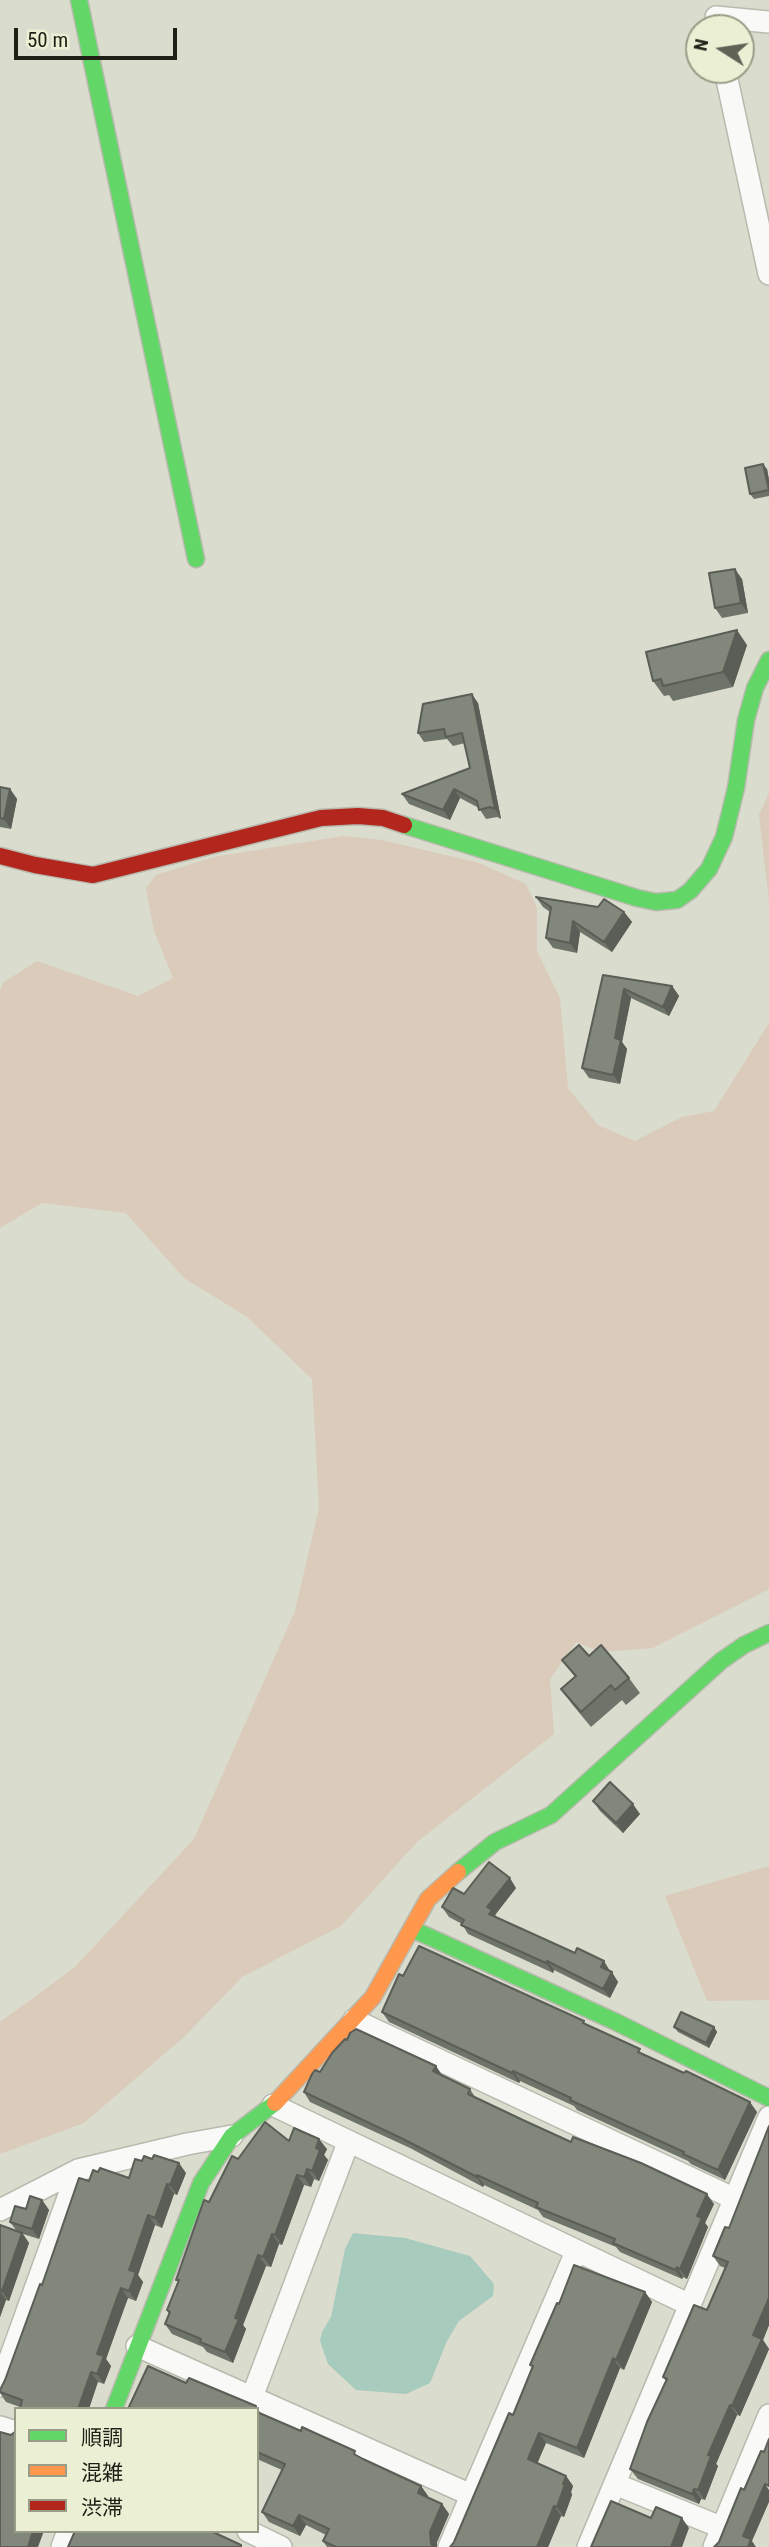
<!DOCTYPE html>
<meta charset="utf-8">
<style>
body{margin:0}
#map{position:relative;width:769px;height:2547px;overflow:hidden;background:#dadccd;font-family:"Roboto Condensed","Noto Sans JP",sans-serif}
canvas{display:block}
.legend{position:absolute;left:14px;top:2407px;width:245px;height:126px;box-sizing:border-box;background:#ebf0d4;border:2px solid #999d88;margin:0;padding:9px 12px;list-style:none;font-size:21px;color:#1e2016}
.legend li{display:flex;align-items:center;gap:14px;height:35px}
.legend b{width:35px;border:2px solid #999d88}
.north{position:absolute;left:685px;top:14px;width:70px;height:70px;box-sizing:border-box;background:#ebf0d4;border:2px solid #999d88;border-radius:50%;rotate:282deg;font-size:19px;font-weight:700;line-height:28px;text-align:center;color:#1e2016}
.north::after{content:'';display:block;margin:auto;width:24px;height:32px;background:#606256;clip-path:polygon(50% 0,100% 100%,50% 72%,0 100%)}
.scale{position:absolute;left:14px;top:28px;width:163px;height:32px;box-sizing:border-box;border:4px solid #1e2016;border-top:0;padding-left:9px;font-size:21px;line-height:24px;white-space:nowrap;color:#1e2016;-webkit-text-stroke:5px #ebf0d4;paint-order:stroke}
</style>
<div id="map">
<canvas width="769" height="2547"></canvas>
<ul class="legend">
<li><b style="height:9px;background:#63d668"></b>順調</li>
<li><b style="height:9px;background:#ff974d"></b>混雑</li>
<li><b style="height:9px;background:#b3261e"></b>渋滞</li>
</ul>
<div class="north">N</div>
<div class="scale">50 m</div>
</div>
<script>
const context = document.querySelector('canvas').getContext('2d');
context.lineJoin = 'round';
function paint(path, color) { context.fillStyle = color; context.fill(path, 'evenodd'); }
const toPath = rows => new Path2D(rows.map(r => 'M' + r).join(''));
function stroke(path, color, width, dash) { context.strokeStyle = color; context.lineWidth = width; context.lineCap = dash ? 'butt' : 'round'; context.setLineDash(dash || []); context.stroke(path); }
paint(toPath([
 [769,793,769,901,759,815],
 [343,836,382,840,479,863,526,884,537,908,537,951,560,998,568,1088,598,1125,635,1141,682,1117,714,1111,769,1023,769,1589,653,1648,600,1652,576,1642,550,1679,554,1734,417,1842,341,1926,242,1977,185,2036,84,2123,0,2154,0,2022,74,1968,194,1839,295,1611,319,1508,312,1379,247,1317,184,1278,126,1213,42,1203,0,1228,0,990,4,982,37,961,138,996,173,978,154,931,146,888,156,875,214,857],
 [769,1866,769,2000,707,2001,665,1896]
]), '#dacbba');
paint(toPath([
 [353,2233,405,2238,470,2256,494,2284,493,2296,459,2321,447,2341,430,2383,406,2394,356,2390,328,2364,320,2341,322,2332,331,2317,345,2249]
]), '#a7cbbc');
const street = toPath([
 [716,17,769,22],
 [725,70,769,274],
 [354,2020,735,2199],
 [273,2105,690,2305],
 [0,2210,78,2170,187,2144,232,2136],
 [137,2346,471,2495],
 [0,2386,78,2170],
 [252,2397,348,2143],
 [0,2427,16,2432],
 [615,2484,723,2528],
 [248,2531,281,2547],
 [62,2547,68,2531],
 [449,2547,576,2252],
 [588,2547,769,2117],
 [714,2547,769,2415]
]);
const fast = toPath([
 [79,0,196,559],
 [404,825,637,898,656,902,677,900,690,891,709,869,724,837,736,788,746,720,755,688,769,660],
 [458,1872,495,1842,551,1815,721,1661,744,1645,769,1633],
 [412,1929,616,2022,769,2098],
 [114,2409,201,2183,232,2136,275,2103]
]);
const slow = toPath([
 [275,2103,373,1997,428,1899,458,1872]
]);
const jam = toPath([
 [0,856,35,865,93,875,321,818,358,816,383,818,404,825]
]);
stroke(street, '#b8baae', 24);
stroke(fast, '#b8baae', 19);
stroke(slow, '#b8baae', 19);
stroke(jam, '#b8baae', 19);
stroke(street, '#f9faf8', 21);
stroke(fast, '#63d668', 16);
stroke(slow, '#ff974d', 16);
stroke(jam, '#b3261e', 16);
paint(toPath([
 [767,469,769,480,769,496,754,499,750,494],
 [742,579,748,613,722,618,715,608],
 [747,645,733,687,673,701,669,695,664,696,653,681],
 [478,703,501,819,497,817,486,819,479,808,460,798,450,820,409,804,402,794,470,768,465,743,453,746,447,739,424,742,418,733],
 [0,787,10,789,17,799,11,829,0,827],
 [536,897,624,912,632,922,612,952,580,932,577,953,553,948,546,938,550,912,543,907],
 [603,975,672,986,679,996,669,1016,631,998,622,1042,627,1049,620,1084,589,1078,582,1068],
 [589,1656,629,1678,640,1693,626,1705,622,1700,591,1727,572,1704,561,1689,575,1677,562,1660],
 [593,1801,640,1814,623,1833,600,1811],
 [516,1888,495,1915,497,1917,610,1971,618,1982,610,1998,554,1970,553,1973,468,1934,462,1924,449,1917,442,1907,464,1894],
 [403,1976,587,2025,757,2112,725,2180,691,2164,688,2161,577,2110,574,2106,520,2081,519,2083,389,2022,382,2012],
 [674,2027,714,2027,717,2032,709,2048,678,2032],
 [436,2066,442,2075,470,2089,475,2097,571,2142,714,2204,705,2223,708,2227,687,2279,683,2277,682,2279,620,2252,616,2247,543,2217,538,2210,484,2185,483,2187,410,2148,310,2102,304,2092,320,2072],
 [769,2126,769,2325,763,2340,769,2349,740,2416,737,2415,716,2464,718,2466,705,2500,701,2499,699,2504,638,2479,630,2469,666,2381,663,2377,707,2310,725,2268,720,2266,713,2256,729,2228],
 [289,2141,327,2149,324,2155,328,2160,319,2181,314,2179,311,2187,304,2185,282,2245,279,2244,271,2267,266,2266,243,2325,246,2329,233,2363,207,2352,203,2347,172,2334,165,2324,169,2314,167,2310,178,2282,176,2280,209,2202,238,2159],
 [98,2172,129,2178,186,2173,177,2195,174,2194,162,2228,155,2225,138,2275,143,2282,136,2301,128,2298,124,2308,106,2359,111,2366,104,2384,98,2382,20,2407,6,2402,0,2393,0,2390,5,2380,42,2285,89,2181],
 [42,2200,49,2210,39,2239,23,2234,29,2243,9,2301,6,2300,0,2317,0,2225,16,2230,10,2222,26,2209],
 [645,2292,652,2302,624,2370,620,2368,584,2458,546,2443,537,2463,566,2476,573,2486,571,2492,572,2495,564,2517,561,2516,548,2547,450,2547,454,2542,513,2415,532,2367,530,2365,559,2304],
 [186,2383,256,2406,261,2414,421,2486,428,2496,427,2498,442,2504,449,2514,437,2542,437,2547,327,2547,323,2541,326,2535,306,2525,300,2536,269,2522,262,2512,282,2470,257,2459,257,2409]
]), '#6f746a');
paint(toPath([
 [763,464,767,469,769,480,769,490],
 [735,569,742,579,748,613,741,603],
 [737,630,747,645,733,687,723,672],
 [472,694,478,703,501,819,495,809],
 [10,789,17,799,11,829,4,819],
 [454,789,460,798,450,820,443,810],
 [624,912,632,922,612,952,604,942],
 [573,921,580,932,577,953,570,943],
 [672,986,679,996,669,1016,663,1007],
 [624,989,631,998,622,1042,627,1049,620,1084,613,1075,615,1038],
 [633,1804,640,1814,623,1833,616,1823],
 [510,1878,516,1888,495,1915,498,1920,489,1914,487,1907],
 [547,1961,554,1970,553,1973,546,1963],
 [604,1961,610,1971,608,1976,601,1967],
 [612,1972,618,1982,610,1998,603,1989],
 [714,2027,717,2032,709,2048,706,2043],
 [436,2066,442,2076,433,2071],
 [513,2071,520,2081,519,2083,512,2073],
 [750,2102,757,2112,725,2180,718,2170],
 [319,2139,327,2149,324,2155,328,2160,319,2181,312,2171,316,2148],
 [179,2163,186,2173,177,2195,170,2185],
 [307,2169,314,2179,311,2187,304,2177],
 [297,2175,304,2185,282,2245,275,2235],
 [477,2175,484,2185,483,2187,477,2177],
 [167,2184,174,2194,162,2228,155,2218],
 [707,2194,714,2204,705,2223,708,2227,687,2279,680,2269,697,2216],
 [42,2200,49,2210,39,2239,32,2229],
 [148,2215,155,2225,138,2275,143,2282,136,2301,129,2291,129,2270],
 [22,2233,29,2243,9,2301,2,2291],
 [272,2234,279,2244,271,2267,263,2257],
 [258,2255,266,2266,243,2325,246,2329,233,2363,225,2352,235,2318],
 [677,2267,683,2277,682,2279,675,2270],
 [121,2288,128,2298,106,2359,111,2366,104,2384,97,2374,97,2354],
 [0,2291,6,2300,0,2317],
 [645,2292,652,2302,624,2370,616,2360],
 [769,2298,769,2325,763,2340,769,2349,740,2416,732,2406,753,2335],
 [613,2358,620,2368,584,2458,577,2448],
 [91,2372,98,2382,89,2409,78,2409],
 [730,2405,737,2415,716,2464,718,2466,705,2500,698,2490,708,2455],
 [539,2433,546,2443,535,2469,528,2459],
 [566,2476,573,2486,571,2492,572,2495,564,2517,557,2507],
 [765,2484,769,2490,769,2502,752,2541,756,2547,748,2547,743,2536],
 [421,2486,428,2496,425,2504,418,2493],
 [694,2489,701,2499,699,2504,692,2494],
 [442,2504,449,2514,437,2542,437,2547,433,2547,431,2544,430,2532],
 [554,2506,561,2516,548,2547,537,2547],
 [299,2515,306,2525,300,2536,293,2526],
 [682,2518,689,2528,682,2547,671,2547],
 [33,2531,44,2531,38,2547,28,2547]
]), '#5a5e56');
const building = toPath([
 [763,464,769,490,750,494,745,468,763,464],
 [735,569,741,603,715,608,709,573,735,569],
 [737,630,723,672,663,686,661,679,653,681,646,652,737,630],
 [472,694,495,809,490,807,479,810,477,801,454,789,443,810,402,794,470,768,462,733,446,737,444,729,418,733,423,704,472,694],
 [0,787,10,789,4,819,0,818,0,787],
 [536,897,598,907,604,899,624,912,604,942,573,921,570,943,546,938,551,907,536,897],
 [603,975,672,986,663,1007,624,989,615,1038,621,1040,613,1075,582,1068,603,975],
 [579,1645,589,1656,601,1645,629,1678,615,1690,611,1685,581,1712,561,1689,576,1676,562,1660,579,1645],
 [610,1782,633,1804,616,1823,593,1801,610,1782],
 [489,1862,510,1878,487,1907,492,1910,489,1914,575,1953,577,1948,604,1961,601,1967,612,1972,603,1989,547,1961,546,1963,461,1925,464,1920,442,1907,453,1888,464,1894,489,1862],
 [419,1946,584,2021,583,2023,640,2049,638,2052,684,2073,686,2071,750,2102,718,2170,683,2154,684,2152,570,2100,571,2098,513,2071,512,2073,382,2012,399,1974,403,1976,419,1946],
 [681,2012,714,2027,706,2043,674,2027,681,2012],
 [356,2029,436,2066,433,2071,470,2089,468,2094,525,2121,571,2142,573,2137,641,2163,707,2194,697,2216,702,2218,680,2269,677,2267,675,2270,613,2243,615,2239,536,2207,538,2203,477,2175,477,2177,403,2139,304,2092,312,2074,315,2070,320,2072,332,2053,345,2039,347,2040,350,2033,356,2029],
 [265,2122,289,2141,294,2128,319,2139,316,2148,320,2150,312,2171,307,2169,304,2177,297,2175,275,2235,272,2234,263,2257,258,2255,235,2318,239,2319,225,2352,200,2342,201,2339,165,2324,170,2312,167,2310,179,2280,176,2280,204,2200,209,2202,232,2156,238,2159,265,2122],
 [769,2126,769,2298,753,2335,762,2339,732,2406,730,2405,708,2455,711,2456,698,2490,694,2489,692,2494,630,2469,647,2422,667,2379,663,2377,694,2305,707,2310,728,2262,713,2256,725,2227,729,2228,769,2126],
 [154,2155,179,2163,170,2185,167,2184,155,2218,148,2215,129,2270,136,2272,129,2291,121,2288,117,2298,97,2354,104,2356,97,2374,91,2372,78,2409,20,2409,22,2400,0,2392,0,2390,5,2380,40,2284,42,2285,79,2178,89,2181,93,2170,98,2172,100,2168,129,2178,135,2159,142,2161,144,2156,152,2159,154,2155],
 [30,2196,42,2200,32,2229,10,2222,15,2206,26,2209,30,2196],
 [0,2225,22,2233,2,2291,0,2290,0,2225],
 [574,2265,645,2292,616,2360,613,2358,577,2448,539,2433,528,2459,566,2476,563,2484,565,2484,557,2507,554,2506,537,2547,450,2547,454,2542,509,2413,513,2415,533,2366,530,2365,557,2303,559,2304,574,2265],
 [148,2366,186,2383,189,2378,256,2406,255,2409,128,2409,148,2366],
 [257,2412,301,2431,302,2427,315,2433,355,2451,354,2454,363,2459,421,2486,418,2493,442,2504,430,2532,431,2544,435,2547,336,2547,323,2541,329,2529,299,2515,293,2526,262,2512,285,2464,257,2452,257,2412],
 [16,2431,16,2531,33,2531,28,2547,0,2547,0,2432,11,2435,16,2431],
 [769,2439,769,2486,765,2484,743,2536,751,2539,748,2547,714,2547,719,2542,741,2488,744,2490,761,2451,764,2452,769,2439],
 [611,2501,651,2518,656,2507,682,2518,671,2547,591,2547,611,2501],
 [75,2531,211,2531,241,2545,241,2547,68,2547,75,2531]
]);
paint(building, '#81877b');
stroke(building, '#5a5e56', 2);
</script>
